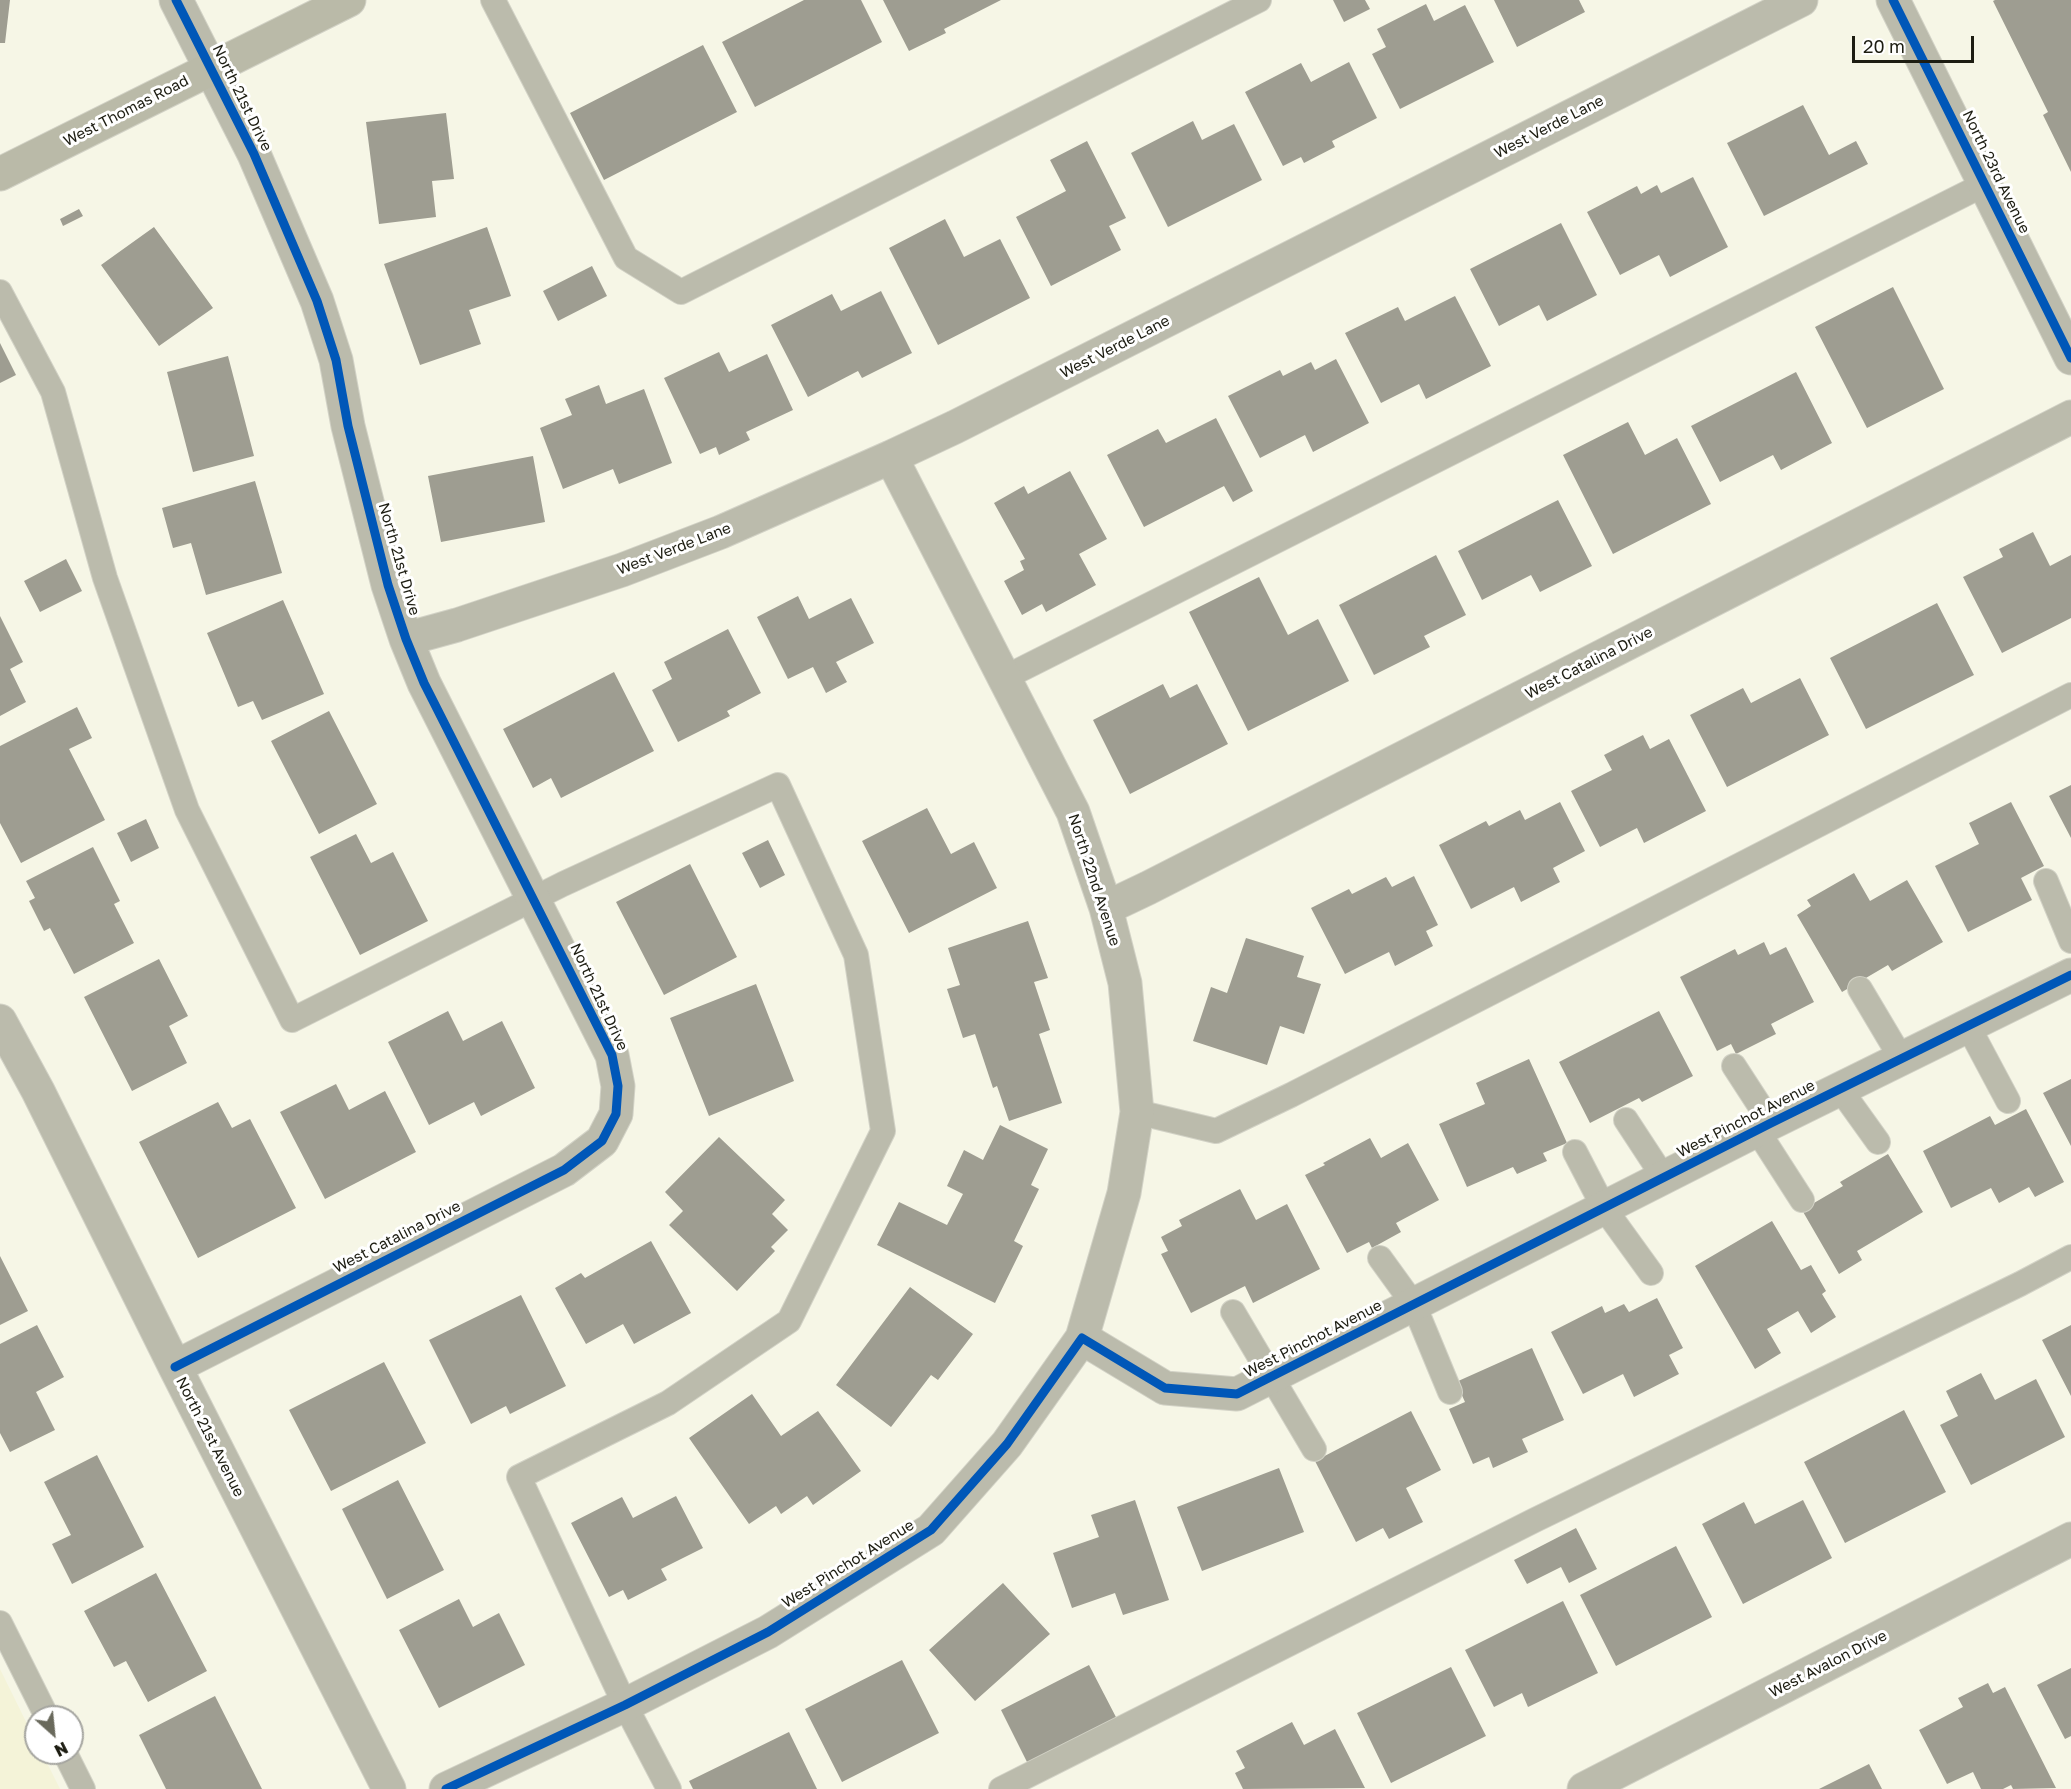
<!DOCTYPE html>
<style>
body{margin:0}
#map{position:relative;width:2071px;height:1789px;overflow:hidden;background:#f6f6e6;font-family:"Golos Text",sans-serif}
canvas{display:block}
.north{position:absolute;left:24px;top:1705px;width:60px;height:60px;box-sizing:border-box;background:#fff;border:2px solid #a5a5a0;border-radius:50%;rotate:153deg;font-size:16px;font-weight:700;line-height:24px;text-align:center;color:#1d1d12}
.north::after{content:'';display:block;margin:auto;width:21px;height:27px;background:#69695c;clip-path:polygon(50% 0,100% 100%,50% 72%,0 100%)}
.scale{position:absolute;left:1852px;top:36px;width:122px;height:27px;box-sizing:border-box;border:3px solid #1d1d12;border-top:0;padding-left:8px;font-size:18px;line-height:21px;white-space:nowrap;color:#1d1d12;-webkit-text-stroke:4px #fff;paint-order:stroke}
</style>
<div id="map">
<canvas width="2071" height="1789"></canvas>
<div class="north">N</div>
<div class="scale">20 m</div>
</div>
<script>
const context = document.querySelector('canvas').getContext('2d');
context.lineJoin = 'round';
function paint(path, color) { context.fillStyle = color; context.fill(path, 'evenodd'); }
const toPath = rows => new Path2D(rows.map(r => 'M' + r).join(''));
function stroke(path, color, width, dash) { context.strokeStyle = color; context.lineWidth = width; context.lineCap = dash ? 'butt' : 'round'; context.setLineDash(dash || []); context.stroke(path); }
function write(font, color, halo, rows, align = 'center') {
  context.font = font + ' "Golos Text",sans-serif'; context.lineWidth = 6; context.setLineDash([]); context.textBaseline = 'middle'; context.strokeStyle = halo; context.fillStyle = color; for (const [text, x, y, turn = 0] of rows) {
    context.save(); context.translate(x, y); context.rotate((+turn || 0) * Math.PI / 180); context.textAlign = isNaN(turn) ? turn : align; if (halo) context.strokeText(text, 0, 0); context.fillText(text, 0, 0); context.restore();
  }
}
paint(toPath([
 [0,1669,36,1742,36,1753,42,1753,60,1789,0,1789]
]), '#f4f3d8');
paint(toPath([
 [0,0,10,0,5,43,0,43],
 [804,0,861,0,882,42,755,107,722,42],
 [883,0,1001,0,944,29,946,33,909,51],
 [1333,0,1365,0,1370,9,1344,22],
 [1494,0,1579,0,1585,12,1517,47],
 [1995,0,2071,0,2071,172,2043,115,2048,112,1993,1],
 [1426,4,1434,21,1465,5,1494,62,1400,109,1372,54,1386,47,1377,29],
 [703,45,737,112,604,180,570,113],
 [1349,62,1377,118,1332,141,1335,147,1304,163,1301,157,1283,166,1245,92,1301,63,1311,82],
 [1803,105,1829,155,1856,141,1868,164,1764,216,1727,143],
 [446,113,454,179,432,181,436,217,379,224,366,122],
 [1193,121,1202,140,1234,124,1262,180,1168,227,1131,153],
 [1087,141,1126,218,1109,226,1121,250,1051,286,1016,217,1066,191,1050,160],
 [1693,177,1728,247,1670,277,1659,255,1620,275,1587,212,1637,186,1641,194,1657,185,1661,193],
 [79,209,83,216,63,226,60,219],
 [945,219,964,257,1000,239,1030,298,938,345,889,248],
 [1561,223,1597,295,1547,321,1539,305,1499,326,1470,269],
 [154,227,213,308,159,346,101,265],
 [487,227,511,296,469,310,481,344,420,365,384,264],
 [592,266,607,296,558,321,543,291],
 [1893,287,1944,389,1867,428,1815,327],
 [881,291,912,353,862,378,858,371,808,397,771,325,832,294,841,311],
 [1455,296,1491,366,1426,399,1419,384,1381,403,1345,333,1398,307,1405,321],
 [0,343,16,375,0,383],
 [719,352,729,372,767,354,793,410,746,432,750,440,719,455,716,447,700,454,664,378],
 [228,356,254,456,193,472,167,372],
 [1336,359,1369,423,1313,452,1305,435,1260,458,1228,396,1280,370,1283,376,1311,362,1315,370],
 [1796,372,1832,443,1781,470,1773,455,1720,482,1691,426],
 [599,385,606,404,644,389,672,463,619,484,613,469,563,489,540,428,572,415,565,399],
 [1216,418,1253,491,1233,502,1224,486,1144,527,1107,455,1158,429,1166,443],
 [1628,422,1645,455,1677,438,1711,504,1613,554,1563,455],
 [533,456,545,522,441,542,428,476],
 [1070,471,1107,539,1079,554,1096,585,1046,612,1042,604,1022,615,1004,581,1024,570,1020,561,1025,559,994,503,1024,486,1028,494],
 [255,481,282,573,206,595,191,543,173,548,162,508],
 [1558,500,1592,566,1540,592,1531,575,1482,600,1458,551],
 [2033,532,2050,566,2071,555,2071,618,2002,653,1963,577,2003,557,1999,549],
 [1436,555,1466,615,1424,636,1430,647,1374,675,1339,605],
 [66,559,82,591,40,612,24,581],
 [1259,577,1288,635,1318,619,1349,681,1248,731,1189,612],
 [798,596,809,619,851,598,874,643,836,662,847,682,826,693,813,667,788,679,757,617],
 [283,600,324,694,262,720,253,701,238,707,207,633],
 [1937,603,1974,675,1866,729,1830,658],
 [0,616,23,662,10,669,26,702,0,716],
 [728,629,761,693,727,711,730,716,678,742,652,690,672,679,664,662],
 [614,672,654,751,561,798,551,778,533,788,503,729],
 [1800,678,1829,735,1727,787,1690,715,1743,688,1751,703],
 [1163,684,1170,698,1197,684,1228,744,1130,794,1093,720],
 [77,707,92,738,69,749,105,820,21,863,0,823,0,746],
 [329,711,377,804,319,834,271,741],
 [1643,735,1650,749,1669,739,1706,811,1644,843,1637,828,1600,847,1571,791,1612,770,1604,755],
 [2071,785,2071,838,2049,796],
 [1560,802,1585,851,1553,868,1560,882,1521,902,1514,887,1471,909,1439,845,1486,821,1489,826,1520,810,1525,820],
 [2011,802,2044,866,2021,878,2032,900,1968,932,1935,866,1979,844,1969,823],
 [927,808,951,854,974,842,997,888,909,933,862,841],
 [146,819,159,848,131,862,117,833],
 [356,834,371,863,393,852,428,921,360,955,310,857],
 [768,840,785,875,760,888,742,853],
 [93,847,120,901,114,904,134,943,74,974,50,928,44,931,29,901,35,898,26,881],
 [690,864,737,957,664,995,616,902],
 [1854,873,1870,901,1907,880,1943,942,1892,971,1888,965,1842,992,1797,915,1811,906,1807,900],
 [1414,876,1438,925,1426,931,1433,946,1395,966,1389,952,1345,974,1311,908,1349,889,1352,894,1386,877,1392,887],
 [1028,921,1048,978,1034,982,1050,1030,1039,1034,1062,1103,1009,1121,997,1086,993,1088,975,1034,963,1038,947,989,960,985,948,948],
 [1246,938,1304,956,1297,977,1321,984,1304,1034,1280,1026,1267,1065,1193,1041,1211,987,1227,993],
 [1764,942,1770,955,1786,947,1814,1002,1771,1024,1776,1034,1736,1054,1731,1044,1717,1051,1680,977,1735,949,1738,955],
 [159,959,188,1016,169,1026,187,1063,132,1091,84,997],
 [756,984,794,1081,709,1116,670,1018],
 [448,1011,463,1041,502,1021,535,1088,481,1116,474,1102,429,1125,388,1042],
 [1659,1011,1693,1076,1642,1102,1639,1098,1590,1123,1559,1062],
 [1529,1059,1567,1143,1543,1153,1547,1161,1517,1174,1513,1167,1467,1187,1439,1124,1485,1104,1476,1083],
 [2071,1079,2071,1146,2043,1093],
 [336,1084,349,1110,385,1091,416,1152,325,1199,280,1112],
 [218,1102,232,1128,250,1119,296,1208,198,1258,139,1142],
 [2026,1109,2064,1182,2035,1197,2029,1187,1999,1203,1991,1188,1951,1208,1923,1151,1990,1116,1995,1125],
 [1000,1125,1048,1149,1031,1185,1039,1189,1014,1241,1023,1246,995,1303,877,1245,899,1202,947,1225,963,1194,947,1186,964,1150,983,1160],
 [719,1137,785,1200,772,1214,788,1230,771,1247,775,1251,737,1291,669,1225,683,1211,665,1192],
 [1370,1138,1381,1158,1408,1143,1439,1200,1396,1223,1401,1232,1372,1248,1369,1242,1347,1253,1305,1175,1325,1165,1323,1163],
 [1888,1154,1923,1212,1857,1251,1862,1260,1839,1274,1802,1210,1843,1186,1840,1182],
 [1240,1189,1256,1220,1287,1204,1320,1269,1253,1303,1245,1286,1191,1313,1161,1254,1168,1251,1161,1237,1182,1226,1179,1220],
 [1772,1221,1801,1270,1811,1265,1826,1291,1822,1294,1836,1317,1811,1333,1798,1311,1767,1329,1781,1353,1755,1369,1695,1266],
 [651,1241,691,1313,634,1344,623,1324,586,1344,555,1288,581,1273,585,1278],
 [0,1256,28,1311,0,1325],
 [910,1287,973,1334,938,1380,931,1375,891,1427,836,1385],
 [521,1295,566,1386,510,1414,506,1406,471,1424,429,1340],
 [1657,1298,1683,1348,1669,1355,1679,1374,1634,1397,1623,1374,1583,1394,1551,1332,1602,1306,1605,1313,1624,1304,1629,1312],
 [37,1325,64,1377,36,1392,55,1430,10,1452,0,1433,0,1344],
 [2071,1325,2071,1396,2042,1340],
 [1532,1348,1564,1420,1522,1439,1528,1452,1493,1468,1489,1457,1473,1464,1449,1409,1465,1402,1456,1382],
 [384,1362,426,1443,331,1491,289,1410],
 [1981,1373,1995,1400,2036,1379,2065,1437,1971,1485,1940,1425,1958,1416,1946,1391],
 [752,1394,781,1436,818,1411,861,1471,813,1505,807,1496,781,1514,776,1506,749,1524,689,1438],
 [1904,1410,1946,1492,1845,1543,1804,1462],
 [1411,1411,1441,1470,1406,1488,1423,1522,1389,1539,1383,1528,1356,1542,1315,1461],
 [97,1455,144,1547,72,1584,52,1544,71,1535,44,1482],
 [1279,1468,1304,1532,1202,1571,1177,1507],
 [398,1480,444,1570,387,1599,342,1509],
 [676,1496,703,1548,661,1569,667,1580,628,1600,623,1590,609,1597,571,1523,622,1497,633,1518],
 [1135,1500,1169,1600,1123,1615,1115,1593,1072,1608,1053,1553,1099,1537,1091,1515],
 [1803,1500,1832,1558,1743,1604,1702,1524,1744,1502,1755,1524],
 [1576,1528,1597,1569,1569,1583,1561,1567,1527,1584,1514,1560],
 [1676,1546,1712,1617,1616,1666,1580,1595],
 [156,1573,207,1671,148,1702,126,1661,114,1667,84,1611],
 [1003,1583,1050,1634,975,1701,929,1650],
 [459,1599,473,1627,499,1613,525,1665,439,1708,399,1630],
 [1563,1601,1598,1673,1528,1707,1522,1693,1494,1707,1465,1650],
 [902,1660,939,1733,842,1782,805,1709],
 [1089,1665,1118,1721,1029,1766,1001,1710],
 [1451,1667,1486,1736,1391,1783,1357,1713],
 [2071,1668,2071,1736,2065,1739,2037,1685],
 [1988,1683,1993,1693,2005,1687,2056,1788,2013,1789,2011,1785,2003,1789,1981,1789,1973,1772,1947,1784,1919,1730,1963,1707,1958,1698],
 [215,1696,262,1789,166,1789,139,1735],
 [1292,1722,1304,1745,1335,1729,1365,1788,1243,1789,1235,1773,1245,1768,1236,1751],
 [789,1732,817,1789,693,1789,689,1781],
 [1869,1764,1882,1789,1819,1789]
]), '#9e9d91');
const service = toPath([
 [493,0,626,258,681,292,1259,0],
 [0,292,53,392,105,578,187,810,292,1020,563,884,778,785,856,955,883,1131,789,1321,668,1403,519,1477,625,1705,669,1789],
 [1004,678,1985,184],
 [2046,881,2071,941],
 [1860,989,1901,1058],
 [1968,1026,2008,1101],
 [1734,1066,1771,1123],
 [1840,1089,1878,1142],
 [1137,1112,1216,1131,1291,1095,1639,917,2071,695],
 [1626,1120,1664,1178],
 [1757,1130,1802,1200],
 [1575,1152,1604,1208,1651,1273],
 [1380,1258,1414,1305,1450,1392],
 [1233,1312,1314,1449],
 [0,1623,47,1717],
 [65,1753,83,1789],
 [1001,1789,1535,1520,2020,1284,2071,1257]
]);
const minor = toPath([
 [891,457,1073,812,1106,908,1125,983,1137,1112,1124,1193,1082,1338],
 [406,639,457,625,622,570,721,532,891,457,955,427,1801,0],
 [1106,908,1148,888,2071,417],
 [0,1021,38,1091,175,1367,389,1789],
 [175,1367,564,1170,602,1141,616,1114,618,1086,612,1055,424,683,406,639,388,585,348,426,336,360,317,301,254,154,176,0],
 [446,1789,625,1705,768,1632,931,1530,1007,1444,1082,1338,1165,1388,1237,1394,1771,1123,2071,975],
 [1584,1789,2071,1539]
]);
const tertiary = toPath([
 [1893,0,2071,358]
]);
const secondary = toPath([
 [0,174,349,0]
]);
stroke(service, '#d2d2c6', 26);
stroke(minor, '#d2d2c6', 35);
stroke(tertiary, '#d2d2c6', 35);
stroke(secondary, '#d2d2c6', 35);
stroke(service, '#bbbbac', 24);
stroke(minor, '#bbbbac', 33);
stroke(tertiary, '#bbbbac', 33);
stroke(secondary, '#babaa8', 33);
stroke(toPath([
 [1893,0,2071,358],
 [175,1367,564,1170,602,1141,616,1114,618,1086,612,1055,424,683,406,639,388,585,348,426,336,360,317,301,254,154,176,0],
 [446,1789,625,1705,768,1632,931,1530,1007,1444,1082,1338,1165,1388,1237,1394,1771,1123,2071,975]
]), '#0057b8', 9);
write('15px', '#1d1d12', '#fff', [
 ["North 21st Drive",242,98,64],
 ["West Thomas Road",126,111,-27],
 ["West Verde Lane",1549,127,-27],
 ["North 23rd Avenue",1996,172,64],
 ["West Verde Lane",1115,347,-27],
 ["West Verde Lane",674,549,-21],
 ["North 21st Drive",399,559,74],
 ["West Catalina Drive",1589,663,-27],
 ["North 22nd Avenue",1094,880,72],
 ["North 21st Drive",599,997,65],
 ["West Pinchot Avenue",1746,1119,-27],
 ["West Catalina Drive",397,1237,-27],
 ["West Pinchot Avenue",1313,1339,-27],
 ["North 21st Avenue",210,1437,63],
 ["West Pinchot Avenue",848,1564,-32],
 ["West Avalon Drive",1828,1664,-27]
]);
</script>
